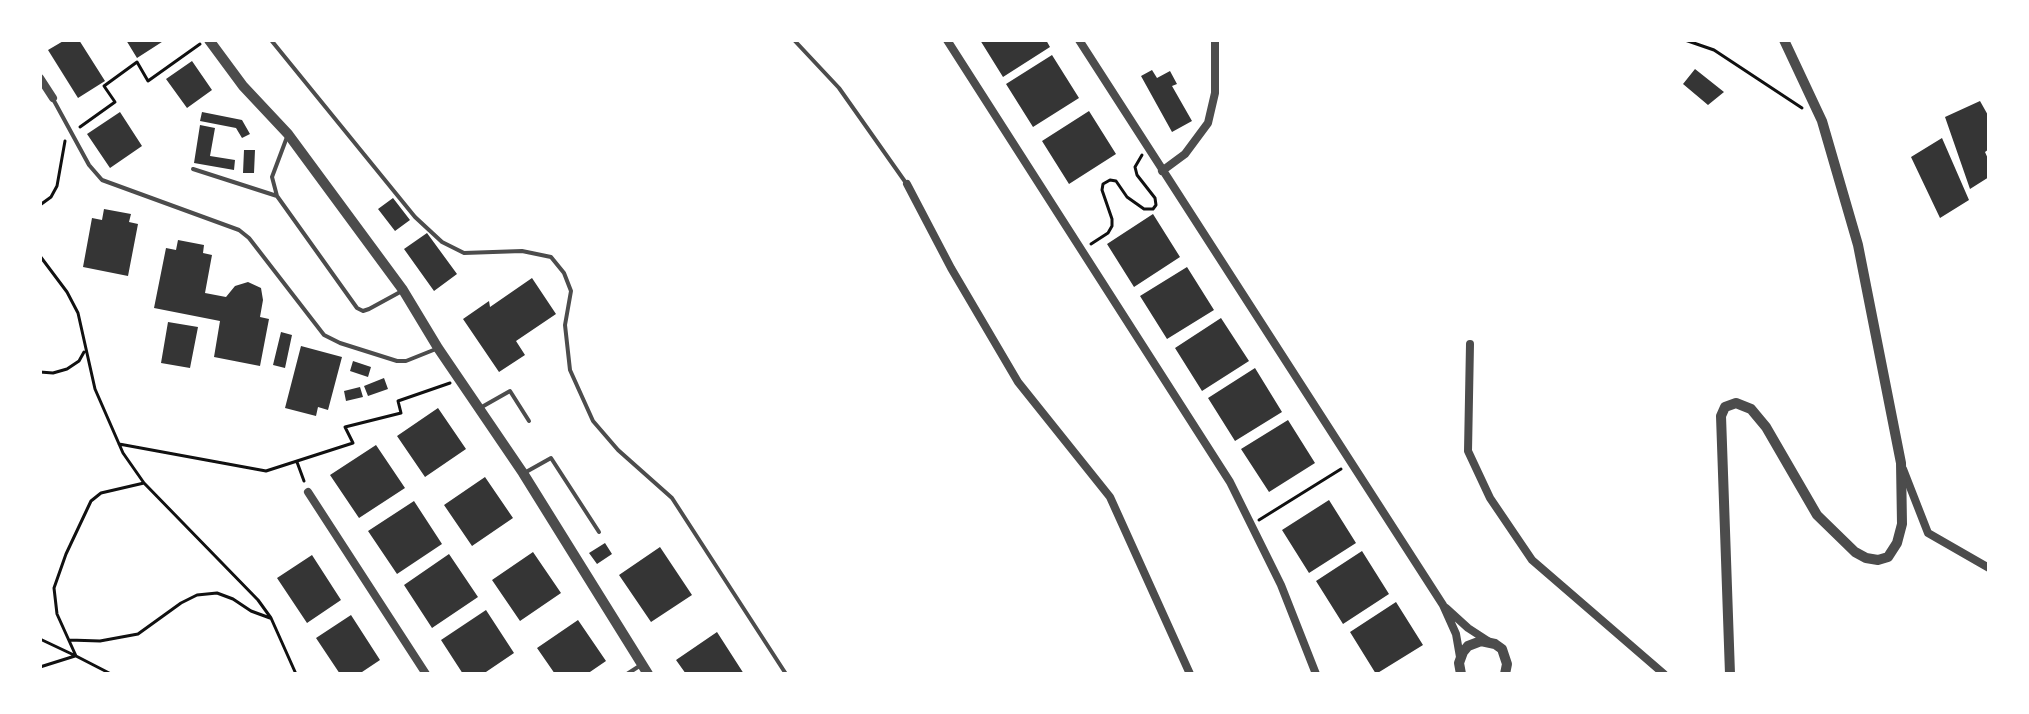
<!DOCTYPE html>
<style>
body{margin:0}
#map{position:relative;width:2029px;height:714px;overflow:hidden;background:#fff;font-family:Quicksand,sans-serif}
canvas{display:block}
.frame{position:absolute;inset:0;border:42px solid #fff;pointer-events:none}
</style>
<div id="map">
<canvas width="2029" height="714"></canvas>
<div class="frame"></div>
</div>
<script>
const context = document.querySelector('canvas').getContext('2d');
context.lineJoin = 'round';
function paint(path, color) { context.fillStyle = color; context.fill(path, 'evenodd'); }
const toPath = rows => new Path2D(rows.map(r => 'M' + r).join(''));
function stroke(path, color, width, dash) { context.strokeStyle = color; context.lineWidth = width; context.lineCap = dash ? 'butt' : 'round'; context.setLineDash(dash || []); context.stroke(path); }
paint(toPath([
 [65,40,79,40,105,81,78,98,48,50],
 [126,40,165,40,137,58],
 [980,40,1046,40,1050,47,1003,77],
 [1052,55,1079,98,1033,127,1006,84],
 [192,61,212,90,187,108,166,79],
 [1695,69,1724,92,1708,105,1683,84],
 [1152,70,1157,78,1170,71,1177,84,1172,86,1192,121,1172,132,1141,76],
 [1980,101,1989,117,1989,149,1985,152,1989,161,1989,177,1970,189,1945,117],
 [1089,111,1116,154,1069,184,1042,141],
 [120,112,142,146,110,168,87,134],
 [202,112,242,120,250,134,242,138,236,128,200,121],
 [200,125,215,128,210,156,235,160,234,170,194,163],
 [1942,138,1969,200,1940,218,1911,157],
 [244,150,255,150,254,173,243,173],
 [393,198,410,220,395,231,378,209],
 [104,209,131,214,129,222,138,224,128,276,83,267,92,218,102,220],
 [1153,214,1180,257,1134,287,1107,244],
 [427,233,457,274,434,291,404,249],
 [178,240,204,245,203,253,212,255,205,293,226,297,235,286,248,282,261,288,263,300,260,317,269,319,260,366,214,357,220,321,154,308,166,248,176,250],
 [1187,267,1214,310,1167,339,1140,296],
 [532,278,556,314,516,341,525,355,499,372,463,319,489,301,490,307],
 [1221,318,1249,361,1202,391,1175,348],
 [168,322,198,327,190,368,161,363],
 [281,332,292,335,285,368,273,365],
 [301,346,342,357,328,410,318,407,316,416,285,408],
 [353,361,371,367,368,377,350,371],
 [1255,368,1282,412,1235,441,1208,398],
 [384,378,388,389,368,396,364,386],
 [360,387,363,397,346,401,344,391],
 [438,408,466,449,425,477,397,436],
 [1288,420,1315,463,1269,492,1241,449],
 [376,445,405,488,359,518,330,475],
 [485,477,513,518,472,546,444,505],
 [1329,500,1356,543,1309,573,1282,530],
 [414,501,442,544,397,574,368,531],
 [605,543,612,554,597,564,589,553],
 [660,547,692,595,651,622,619,575],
 [1362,551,1389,594,1343,624,1316,581],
 [533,552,561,593,520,621,492,580],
 [449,554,478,597,432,628,404,585],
 [312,555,341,600,307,623,277,578],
 [1396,602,1423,645,1376,674,1350,632],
 [486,610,514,653,483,674,463,674,441,640],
 [351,615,380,660,359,674,340,674,316,638],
 [578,620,606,661,587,674,555,674,537,648],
 [717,632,744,674,686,674,676,660]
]), '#353535');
stroke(toPath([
 [1685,40,1714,50,1802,108],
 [80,127,115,102,104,86,137,62,148,81,200,44],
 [40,205,51,197,57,186,65,141],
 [1091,244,1108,233,1112,226,1112,219,1102,190,1103,184,1110,180,1116,181,1127,197,1144,209,1153,209,1156,205,1155,198,1137,175,1135,167,1142,155],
 [40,256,67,292,78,313,95,389,123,453,144,483,258,600,271,618,296,674],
 [40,372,53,373,67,369,79,361,84,352],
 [119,444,266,471,353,443,345,427,401,413,398,401,450,383],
 [297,462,304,481],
 [1259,520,1341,469],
 [40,639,76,656],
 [69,640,100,641,138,634,181,603,197,595,217,593,233,599,251,611,270,618],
 [40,667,75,656],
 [111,674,76,656,57,614,54,588,66,554,91,501,101,493,144,483]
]), '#111', 3);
stroke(toPath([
 [271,40,415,217,442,242,464,253,522,251,551,257,564,273,571,291,565,325,570,370,593,421,618,450,672,498,786,674],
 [794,40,839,88,906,183],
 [53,99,89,165,102,180,239,230,249,238,324,335,340,343,397,361,406,361,436,349],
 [287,137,272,177,277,196,357,308,363,311,369,309,402,291],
 [193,169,277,196],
 [480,408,510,391,529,421],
 [526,472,551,458,599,532],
 [627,674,641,665]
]), '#4c4c4c', 4);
stroke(toPath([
 [947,40,1230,482,1281,585,1316,674],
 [1079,40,1443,605,1456,634,1460,657],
 [40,78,53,98],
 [1162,171,1185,154,1208,123,1215,93,1215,40],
 [907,184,951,268,1018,382,1110,497,1190,674],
 [1470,344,1468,451,1490,498,1532,560,1664,674],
 [1903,469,1928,533,1989,568],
 [308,492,426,674],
 [1446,608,1468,628,1488,641]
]), '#4c4c4c', 8);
stroke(toPath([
 [209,40,243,86,288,134,403,290,438,348,523,473,648,674],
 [1461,674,1459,663,1463,652,1468,646,1481,641,1495,644,1502,649,1507,664,1505,674],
 [1730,674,1721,416,1725,407,1736,403,1751,409,1766,427,1817,515,1855,552,1866,558,1878,560,1888,557,1897,543,1902,524,1901,463,1858,245,1822,121,1784,40]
]), '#4c4c4c', 10);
</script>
